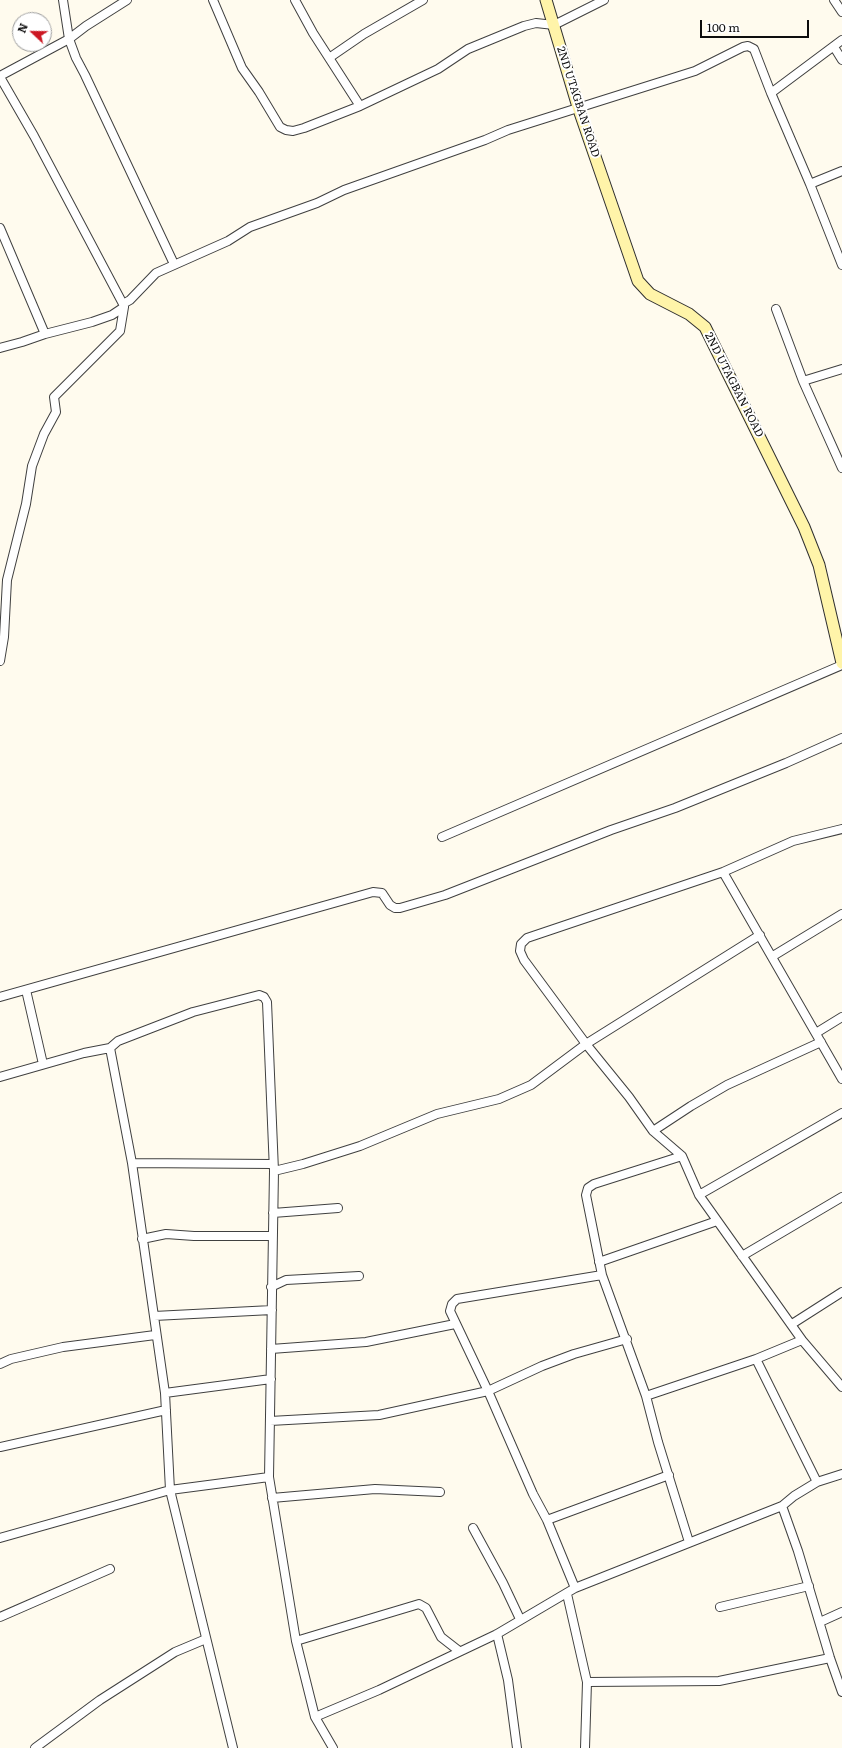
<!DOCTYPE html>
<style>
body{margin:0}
#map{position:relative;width:842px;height:1748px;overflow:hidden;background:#fffbee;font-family:Literata,serif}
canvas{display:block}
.north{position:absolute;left:12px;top:12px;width:40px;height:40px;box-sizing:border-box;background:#fff;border:1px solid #9e9e9e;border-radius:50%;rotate:292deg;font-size:11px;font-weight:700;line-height:16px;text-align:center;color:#0d0d0d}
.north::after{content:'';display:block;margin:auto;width:14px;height:18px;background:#cc1722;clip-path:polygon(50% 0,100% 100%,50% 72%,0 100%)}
.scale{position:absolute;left:700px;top:20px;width:109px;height:18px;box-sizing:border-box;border:2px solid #0d0d0d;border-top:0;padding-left:5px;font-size:12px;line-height:14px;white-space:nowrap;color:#0d0d0d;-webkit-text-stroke:3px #fff;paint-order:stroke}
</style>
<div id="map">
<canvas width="842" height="1748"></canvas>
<div class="north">N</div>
<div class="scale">100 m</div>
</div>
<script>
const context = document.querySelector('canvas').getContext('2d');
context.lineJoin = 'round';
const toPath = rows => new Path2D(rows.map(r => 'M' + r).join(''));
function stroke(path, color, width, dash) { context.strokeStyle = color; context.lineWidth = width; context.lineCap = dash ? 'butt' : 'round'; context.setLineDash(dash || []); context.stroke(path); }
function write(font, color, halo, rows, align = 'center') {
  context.font = font + ' Literata,serif'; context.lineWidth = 4; context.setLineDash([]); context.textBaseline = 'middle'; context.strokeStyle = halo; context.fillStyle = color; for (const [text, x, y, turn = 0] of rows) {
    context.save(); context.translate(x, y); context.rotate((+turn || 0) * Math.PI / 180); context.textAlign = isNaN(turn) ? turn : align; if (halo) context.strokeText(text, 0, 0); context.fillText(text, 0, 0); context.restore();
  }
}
const street = toPath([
 [63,0,69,39,76,58,85,75,174,264],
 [213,0,242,68,259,92,280,127,286,130,293,131,304,128,360,106,438,69,468,49,524,26,536,23,554,25,604,0],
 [295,0,313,33,360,106],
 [834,0,842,12],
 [834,47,842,60],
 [329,58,364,34,423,0],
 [0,76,69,39,86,26,127,0],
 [0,77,34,136,123,304],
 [771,93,842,40],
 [810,184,842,171],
 [0,228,45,334],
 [776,309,803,381,842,468],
 [0,348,22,342,45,334,92,322,112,315,124,307,123,304,130,300,156,273,228,241,250,227,317,203,344,190,485,140,508,130,695,71,743,47,748,46,754,49,771,93,810,184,842,265],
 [803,381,842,369],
 [0,661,4,637,7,580,26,504,32,466,44,434,56,412,54,397,120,331,124,307],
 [842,829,793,841,723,872,527,938,521,944,520,951,524,960,586,1044,629,1097,653,1131,682,1156,699,1195,802,1340,842,1387],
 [442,837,842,665],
 [723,872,842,1079],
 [773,956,842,914],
 [26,990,43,1064],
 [0,997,373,892,382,893,390,905,395,908,400,908,445,895,611,830,675,808,786,763,842,738],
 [816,1033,842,1017],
 [110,1048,132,1163,165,1393,170,1490,233,1748],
 [0,1077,84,1053,110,1048,118,1041,193,1012,259,995,264,997,267,1002,274,1171,269,1477,296,1641,315,1717,333,1748],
 [653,1131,691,1106,727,1085,821,1042],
 [682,1156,594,1184,588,1188,586,1195,602,1275,646,1396,658,1442,689,1542],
 [132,1163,273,1164],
 [274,1171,303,1164,360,1146,437,1114,499,1099,531,1085,586,1044,760,935],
 [699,1195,842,1113],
 [273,1213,338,1208],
 [142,1239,166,1234,194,1236,273,1236],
 [742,1256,842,1197],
 [599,1262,717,1221],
 [271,1287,286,1280,359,1276],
 [154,1316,272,1310],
 [792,1324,842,1292],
 [802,1340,756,1359,817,1482],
 [271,1349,366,1342,455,1324],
 [0,1364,11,1359,63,1347,155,1335],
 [165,1393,271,1379],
 [646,1396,756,1359],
 [270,1421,379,1415,488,1391,542,1366,574,1354,627,1339],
 [0,1447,166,1410],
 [272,1498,375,1489,440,1492],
 [782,1506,798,1551,830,1658,842,1692],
 [547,1520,669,1475],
 [473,1528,503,1583,520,1619],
 [0,1538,170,1490,269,1477],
 [575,1588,547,1520,533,1494,488,1391,450,1311,452,1304,457,1299,602,1275],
 [567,1594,587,1682,585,1748],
 [720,1607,809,1586],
 [0,1617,110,1569],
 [820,1622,842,1612],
 [497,1634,508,1680,517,1748],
 [296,1641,419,1604,426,1608,441,1637,459,1651],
 [587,1682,719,1681,830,1658],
 [315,1717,379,1690,497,1634,575,1588,782,1506,794,1496,817,1482,842,1474],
 [35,1748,100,1700,175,1652,206,1639]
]);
const secondary = toPath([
 [546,0,578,107,638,281,650,294,689,314,705,327,804,527,819,565,842,663]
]);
stroke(street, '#404040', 10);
stroke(secondary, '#2f2f2f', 13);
stroke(street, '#fff', 8);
stroke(secondary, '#fff4a9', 11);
write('11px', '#0d0d0d', '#fff', [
 ["2ND UTAGBAN ROAD",578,102,72],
 ["2ND UTAGBAN ROAD",734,385,63]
]);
</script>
